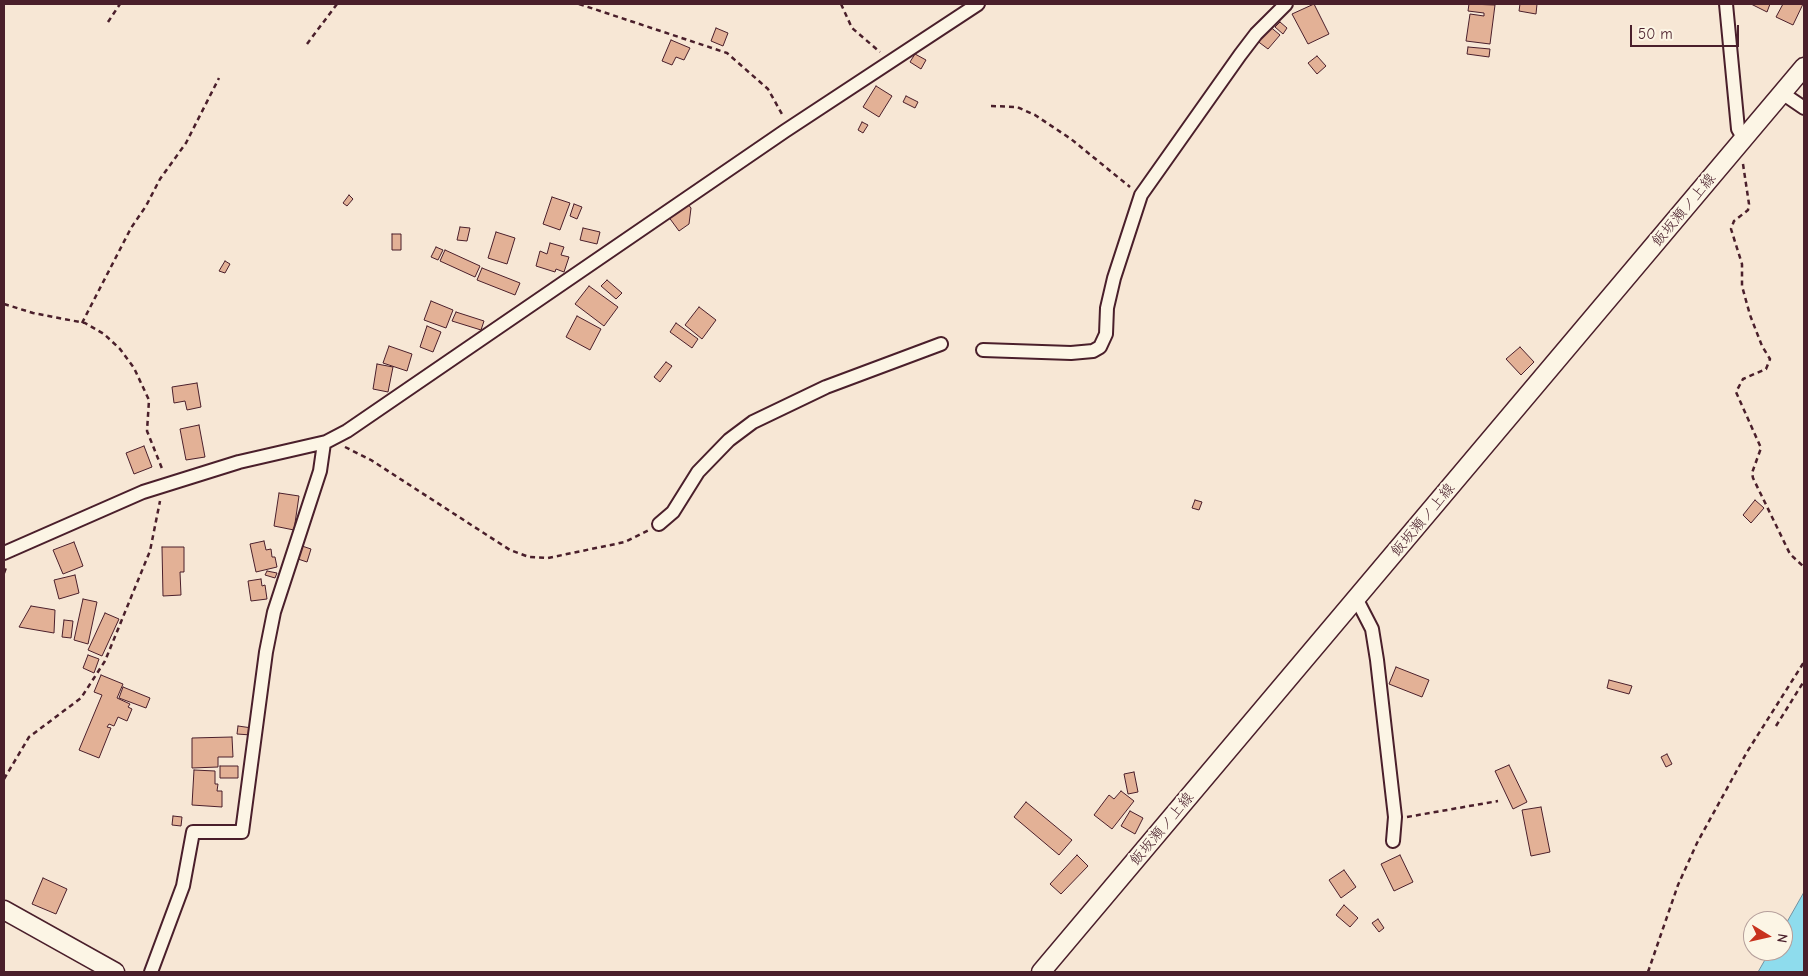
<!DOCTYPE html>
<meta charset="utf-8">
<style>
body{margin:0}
#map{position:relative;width:1808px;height:976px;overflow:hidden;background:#f7e7d5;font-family:"Comic Neue",sans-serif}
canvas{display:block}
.frame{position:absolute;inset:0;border:5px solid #4a1f2b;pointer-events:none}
.north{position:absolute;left:1743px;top:911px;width:50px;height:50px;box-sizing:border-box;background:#fcf5e5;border:1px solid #b59f9b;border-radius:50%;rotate:99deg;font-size:14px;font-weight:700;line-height:20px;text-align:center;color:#4a1f2b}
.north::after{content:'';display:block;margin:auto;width:18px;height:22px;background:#c8321e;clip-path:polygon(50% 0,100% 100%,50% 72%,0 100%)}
.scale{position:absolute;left:1630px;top:25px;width:109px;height:22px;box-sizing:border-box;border:2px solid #4a1f2b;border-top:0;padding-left:6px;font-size:15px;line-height:18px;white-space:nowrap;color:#4a1f2b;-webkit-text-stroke:4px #fcf5e5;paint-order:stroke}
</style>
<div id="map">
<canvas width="1808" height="976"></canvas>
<div class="frame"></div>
<div class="north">N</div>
<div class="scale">50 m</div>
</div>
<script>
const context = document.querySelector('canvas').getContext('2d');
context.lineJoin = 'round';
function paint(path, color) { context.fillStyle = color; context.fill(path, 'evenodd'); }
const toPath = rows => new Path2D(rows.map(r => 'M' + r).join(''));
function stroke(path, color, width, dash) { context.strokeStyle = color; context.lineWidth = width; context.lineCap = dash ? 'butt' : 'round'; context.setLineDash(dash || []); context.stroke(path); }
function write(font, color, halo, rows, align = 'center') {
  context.font = font + ' "Comic Neue","Klee One",sans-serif'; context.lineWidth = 4.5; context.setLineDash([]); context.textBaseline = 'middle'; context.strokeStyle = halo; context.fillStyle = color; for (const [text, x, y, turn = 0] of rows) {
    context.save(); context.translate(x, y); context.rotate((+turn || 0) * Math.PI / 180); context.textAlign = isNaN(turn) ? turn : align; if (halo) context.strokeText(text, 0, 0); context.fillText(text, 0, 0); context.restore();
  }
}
const water = toPath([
 [1804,892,1804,972,1758,972,1770,951,1783,951,1783,929,1804,892]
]);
paint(water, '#8edced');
stroke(water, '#73909f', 1);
const building = toPath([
 [1314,4,1329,34,1308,44,1292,14,1314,4],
 [1469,4,1495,5,1490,44,1466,41,1470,14,1484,16,1484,13,1468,11,1469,4],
 [1520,4,1537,4,1536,14,1519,11,1520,4],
 [1751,4,1770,4,1767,12,1751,4],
 [1783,4,1803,4,1793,25,1776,17,1783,4],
 [1280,22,1287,28,1283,34,1275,27,1280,22],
 [1268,25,1280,35,1268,49,1256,40,1268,25],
 [716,28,728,33,723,46,711,41,716,28],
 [671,40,690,48,684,60,676,57,672,65,662,61,671,40],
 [1468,47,1490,49,1489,57,1467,54,1468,47],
 [915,54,926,60,921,69,910,62,915,54],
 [1317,56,1326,66,1317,74,1308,63,1317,56],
 [876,86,892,96,879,117,863,107,876,86],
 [906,96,918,102,915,108,903,102,906,96],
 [862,122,868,125,863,133,858,130,862,122],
 [349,195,353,199,347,206,343,203,349,195],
 [552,197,570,203,560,230,543,224,552,197],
 [686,202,691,208,689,224,679,231,668,216,686,202],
 [574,204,582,207,577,219,570,216,574,204],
 [460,227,470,228,467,241,457,240,460,227],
 [583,228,600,232,597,244,580,240,583,228],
 [496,232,515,238,507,264,488,258,496,232],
 [392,234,401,234,401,250,392,250,392,234],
 [550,243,564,247,561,255,569,257,564,272,556,269,555,272,536,266,540,251,547,254,550,243],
 [436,247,443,250,438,260,431,257,436,247],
 [445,250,480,266,475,277,440,261,445,250],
 [225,261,230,264,225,273,219,271,225,261],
 [482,268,520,283,515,295,477,280,482,268],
 [607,280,622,293,616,299,601,286,607,280],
 [589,286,618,307,604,326,575,304,589,286],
 [431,301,453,310,446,328,424,320,431,301],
 [699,307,716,320,702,339,685,325,699,307],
 [456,312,484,321,481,330,452,321,456,312],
 [577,316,601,329,590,350,566,337,577,316],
 [676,323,698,339,692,348,670,332,676,323],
 [427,326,441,332,433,352,420,347,427,326],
 [389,346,412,354,407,371,383,363,389,346],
 [1520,347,1534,362,1521,375,1506,359,1520,347],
 [666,362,672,366,660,382,654,377,666,362],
 [377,364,393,367,388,392,373,389,377,364],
 [197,383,201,407,187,410,185,401,174,403,172,387,197,383],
 [199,425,205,457,186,460,180,429,199,425],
 [144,446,152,467,134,474,126,453,144,446],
 [279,493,299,496,294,530,274,526,279,493],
 [1195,500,1202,502,1199,510,1192,508,1195,500],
 [1755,500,1764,508,1751,523,1743,515,1755,500],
 [264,541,266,550,271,549,272,557,275,557,277,567,256,572,250,544,264,541],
 [74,542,83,566,63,574,53,550,74,542],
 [302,546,311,549,307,562,298,559,302,546],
 [162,547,184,547,184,572,180,572,181,595,163,596,162,547],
 [267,571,277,573,275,578,265,575,267,571],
 [75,575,79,593,59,599,54,580,75,575],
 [261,579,262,586,265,585,267,599,251,601,248,581,261,579],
 [83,599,97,602,88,644,74,640,83,599],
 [31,606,55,610,54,633,19,627,31,606],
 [105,613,119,619,102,656,88,650,105,613],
 [64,620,73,621,71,638,62,637,64,620],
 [88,655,99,659,94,673,83,668,88,655],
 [1396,667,1429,680,1422,697,1389,684,1396,667],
 [101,675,123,684,117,698,130,704,128,707,132,709,127,721,118,717,114,726,109,724,107,727,111,728,99,758,79,750,102,695,94,692,101,675],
 [1609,680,1632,686,1629,694,1607,688,1609,680],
 [123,687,150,698,146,708,119,698,123,687],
 [238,726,252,728,251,735,237,734,238,726],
 [232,737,233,757,218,757,218,767,192,768,192,738,232,737],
 [1667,754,1672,764,1666,767,1661,757,1667,754],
 [1509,765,1527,802,1513,809,1495,771,1509,765],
 [220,766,238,766,238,778,220,778,220,766],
 [194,770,215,771,215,784,218,784,217,791,222,791,222,807,192,805,194,770],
 [1134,772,1138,792,1128,794,1124,774,1134,772],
 [1121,791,1134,801,1112,829,1094,815,1109,795,1114,799,1121,791],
 [1026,802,1072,840,1059,855,1014,817,1026,802],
 [1541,807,1550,852,1531,856,1522,810,1541,807],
 [1130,811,1143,818,1135,834,1121,826,1130,811],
 [173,816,182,817,181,826,172,825,173,816],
 [1077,855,1088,866,1061,894,1050,884,1077,855],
 [1400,855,1413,882,1394,891,1381,864,1400,855],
 [1344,870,1356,887,1341,898,1329,880,1344,870],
 [43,878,67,889,56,914,32,904,43,878],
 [1344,905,1358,918,1350,927,1336,915,1344,905],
 [1378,919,1384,928,1379,932,1372,923,1378,919]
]);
paint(building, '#e3b196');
stroke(building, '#4a1f2b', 1);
const street = toPath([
 [1726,4,1738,129,1744,139],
 [1782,93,1804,108],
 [983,350,1071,353,1093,351,1100,347,1106,334,1107,308,1114,278,1141,195,1240,55,1256,34,1286,4],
 [659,524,673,512,698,472,729,440,753,422,826,387,941,344],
 [4,553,143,492,239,462,326,442,347,431,785,131,978,4],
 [1356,598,1372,629,1377,660,1395,817,1393,841],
 [151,972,183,886,193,832,242,832,266,652,274,612,320,471,324,443]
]);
const secondary = toPath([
 [4,910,115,972],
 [1041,972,1804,67]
]);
stroke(street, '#4a1f2b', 16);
stroke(secondary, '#4a1f2b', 21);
stroke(toPath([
 [579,4,727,53,768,89,783,116],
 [841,4,852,28,880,52],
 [108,22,120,4],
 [307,44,337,4],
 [991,106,1017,107,1035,115,1071,139,1130,187],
 [1743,164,1749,204,1748,210,1734,221,1731,229,1742,264,1742,286,1750,315,1762,346,1770,359,1766,369,1743,379,1736,392,1761,448,1752,473,1753,478,1790,554,1804,567],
 [4,304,33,313,85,323,104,334,120,349,134,368,149,400,147,431,163,471],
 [82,323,131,228,146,206,160,179,186,143,219,78],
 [345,447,371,460,510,550,529,557,548,558,625,542,649,530],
 [4,573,7,565],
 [1776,726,1804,681],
 [4,779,29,737,81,698,105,661,150,551,160,501],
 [1407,817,1498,801],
 [1648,972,1678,885,1697,843,1747,752,1804,662]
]), '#4a1f2b', 2.5, [5, 4]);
stroke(street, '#fcf5e5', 12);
stroke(secondary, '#fcf5e5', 18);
write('15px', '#4a1f2b', '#fcf5e5', [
 ["飯坂瀬ノ上線",1684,210,-50],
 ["飯坂瀬ノ上線",1423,520,-50],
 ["飯坂瀬ノ上線",1162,829,-50]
]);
</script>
